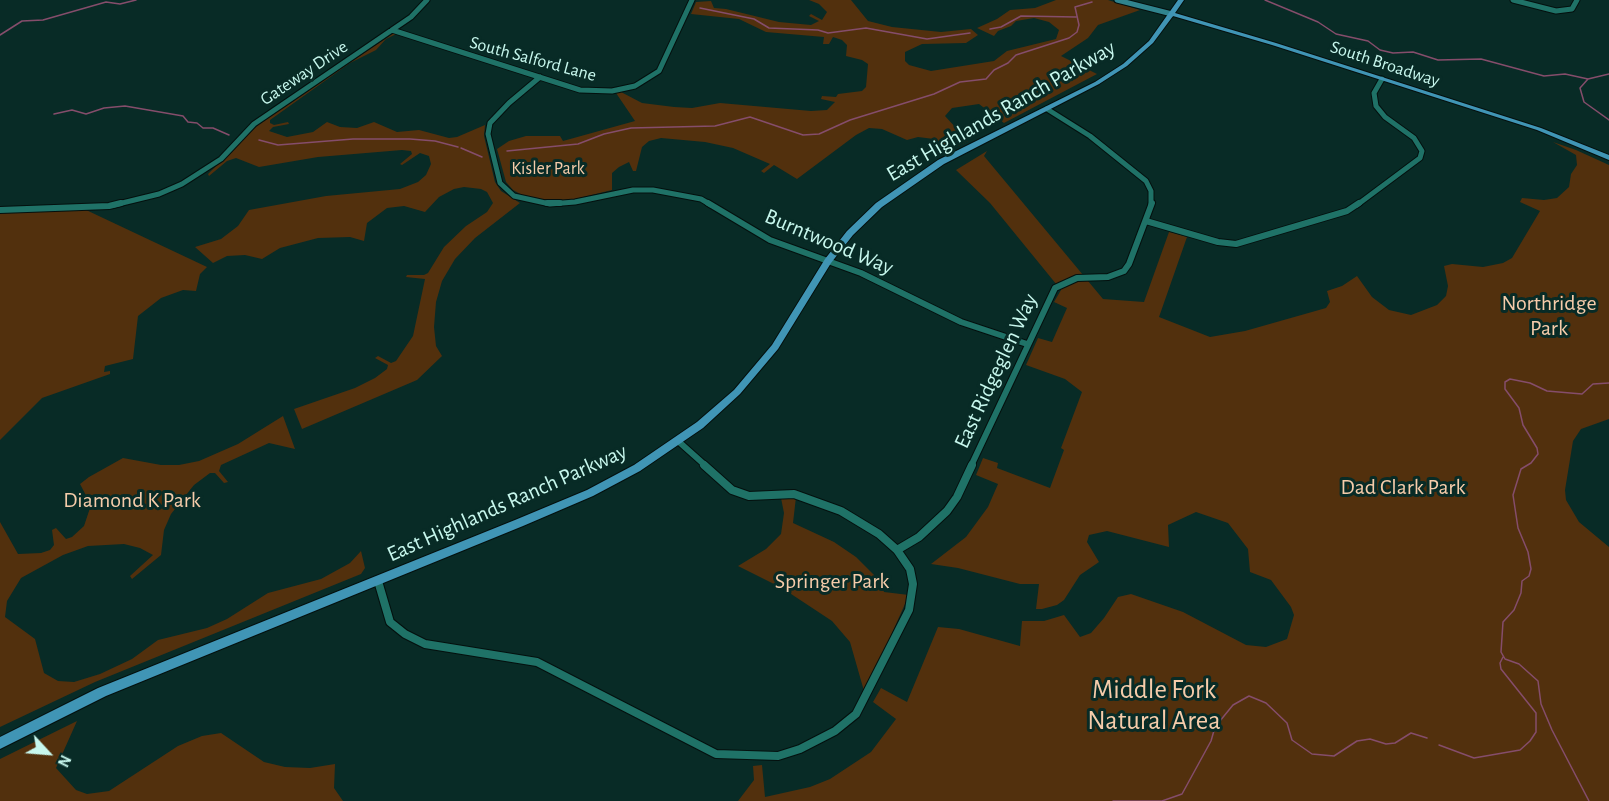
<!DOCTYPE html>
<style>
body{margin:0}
#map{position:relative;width:1609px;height:801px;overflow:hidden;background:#082b26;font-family:"Alegreya Sans",sans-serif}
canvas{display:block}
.north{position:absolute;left:18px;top:723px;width:60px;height:60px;-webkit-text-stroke:4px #082b26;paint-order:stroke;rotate:116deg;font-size:16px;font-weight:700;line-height:24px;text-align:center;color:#c7f7ed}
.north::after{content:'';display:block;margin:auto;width:21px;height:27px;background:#c7f7ed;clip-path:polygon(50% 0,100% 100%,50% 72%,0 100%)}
</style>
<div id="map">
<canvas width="1609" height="801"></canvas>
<div class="north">N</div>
</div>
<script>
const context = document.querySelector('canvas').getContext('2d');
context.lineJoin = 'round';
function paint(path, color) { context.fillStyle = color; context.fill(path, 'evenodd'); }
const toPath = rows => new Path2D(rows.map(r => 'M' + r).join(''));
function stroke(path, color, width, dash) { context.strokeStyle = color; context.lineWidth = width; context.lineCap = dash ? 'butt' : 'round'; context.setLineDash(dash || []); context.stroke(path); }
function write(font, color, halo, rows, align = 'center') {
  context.font = font + ' "Alegreya Sans",sans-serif'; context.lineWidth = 6; context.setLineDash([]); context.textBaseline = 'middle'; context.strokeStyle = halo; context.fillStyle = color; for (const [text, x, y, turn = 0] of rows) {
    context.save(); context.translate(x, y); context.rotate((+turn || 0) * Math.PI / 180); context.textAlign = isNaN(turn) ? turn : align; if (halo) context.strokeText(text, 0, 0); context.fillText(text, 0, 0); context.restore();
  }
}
paint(toPath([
 [809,0,851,0,868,21,892,27,941,32,971,29,978,35,966,43,922,44,905,52,905,61,909,65,931,71,994,61,1007,51,1056,39,1059,30,1049,22,1034,18,1016,21,1011,26,998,31,994,36,977,28,997,19,1010,10,1035,8,1056,0,1108,0,1140,10,1098,25,1088,38,1061,56,1097,74,1004,123,979,104,952,108,945,116,968,141,943,154,934,152,941,146,934,139,918,137,907,140,882,129,869,128,856,135,797,179,774,165,764,173,761,171,770,164,733,148,705,142,661,138,649,141,642,147,636,171,633,171,629,162,619,167,612,173,612,190,575,199,549,201,524,196,513,190,506,182,497,149,509,141,526,136,560,136,563,141,635,121,616,93,621,92,642,103,674,107,692,108,720,103,811,111,827,110,835,102,821,99,822,96,836,97,838,94,862,91,866,87,868,64,862,60,846,56,847,45,842,40,833,37,829,44,823,44,824,37,766,32,739,19,691,14,696,2,711,1,714,8,726,9,779,22,811,25,819,21,809,16,811,14,822,20,827,12,819,4],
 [394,33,396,34,386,39,376,50,350,63,270,120,270,123,274,125,288,122,289,124,273,127,269,131,287,137,313,132,327,122,340,127,357,128,374,122,397,132,419,130,449,138,457,137,485,125,484,136,495,182,501,191,520,203,475,238,455,259,442,281,436,302,434,327,436,346,442,356,417,380,302,429,294,409,355,388,375,378,387,369,388,365,375,358,378,356,391,363,396,361,413,336,425,279,406,277,407,275,424,275,428,273,444,247,466,226,487,212,493,203,487,192,481,189,464,187,454,189,439,197,425,212,404,206,387,208,367,223,364,241,350,237,318,238,280,248,262,259,245,255,227,256,213,263,195,247,221,239,238,226,249,210,326,196,400,189,418,182,426,175,431,164,429,156,420,153,402,165,400,164,412,154,411,151,402,150,318,157,259,167,236,158,227,161,209,176,208,174,263,120],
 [1553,142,1576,150,1609,165,1609,419,1581,429,1573,441,1565,490,1566,500,1579,522,1609,547,1609,801,738,801,754,780,753,766,762,765,765,797,810,787,830,779,871,752,896,719,873,702,881,688,907,702,938,627,959,629,1020,646,1022,621,1044,621,1064,615,1080,637,1091,633,1104,618,1118,597,1131,594,1183,612,1246,645,1266,647,1287,639,1294,615,1291,607,1271,580,1250,572,1248,549,1228,523,1196,512,1168,525,1169,547,1107,531,1089,535,1087,542,1099,562,1080,575,1064,600,1057,605,1042,609,1036,609,1039,584,1020,584,958,568,931,564,966,537,988,507,998,484,976,475,983,458,998,463,997,468,1050,488,1064,450,1061,448,1082,392,1065,379,1026,365,1038,338,1052,342,1067,308,1054,302,1061,290,990,203,956,170,987,151,984,156,1103,299,1144,302,1169,232,1187,237,1159,317,1210,337,1245,331,1326,308,1330,302,1327,291,1342,286,1357,276,1372,297,1389,310,1411,315,1437,305,1446,296,1448,286,1444,266,1452,264,1483,267,1503,263,1512,258,1540,211,1520,202,1522,198,1544,200,1557,198,1569,187,1571,174,1577,165,1576,155],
 [84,209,207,267,200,274,196,291,183,290,161,298,138,316,133,359,105,366,104,372,110,371,110,374,42,398,0,440,0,213],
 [283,416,295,449,269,443,221,465,219,471,228,482,224,483,215,473,210,473,194,485,171,514,164,530,161,555,132,579,130,576,153,555,140,548,124,544,88,546,63,555,21,578,7,601,5,617,35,639,44,673,58,681,74,682,100,674,132,659,158,640,207,628,227,619,268,593,321,579,350,563,361,551,365,568,361,574,95,682,0,727,0,522,18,554,41,553,50,550,54,545,52,530,56,528,66,539,72,537,84,526,91,505,80,484,89,477,123,458,161,465,179,465,199,461,238,444],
 [796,497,793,523,834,542,856,557,880,581,884,592,909,595,871,680,864,691,850,642,832,621,782,588,738,566,766,549,781,534,784,513,781,498],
 [77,721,56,768,76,790,87,794,109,791,178,746,202,736,221,733,264,762,285,767,310,768,335,764,334,788,343,801,0,801,0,759]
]), '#52300d');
stroke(toPath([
 [1265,0,1318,22,1336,34,1368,41,1380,50,1393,53,1413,52,1438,60,1481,59,1544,76,1565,74,1588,79,1609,74],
 [700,8,754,19,769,28,818,30,828,33,866,28,927,39,970,33],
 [990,29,1001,27,1021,16,1076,17],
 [0,35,22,21,43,20,106,2,120,4,136,0],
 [1588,79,1580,88,1584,102,1609,120],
 [54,114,72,110,86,114,104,108,125,106,183,116,188,122,197,123,203,128,213,128,229,135],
 [259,140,278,145,353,139,410,139,435,141,458,147],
 [461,148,482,157],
 [507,151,578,144,604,134,631,128,715,126,750,117,803,135,819,134,850,120,934,94,960,82,986,79,994,70,1008,63,1016,55,1069,38,1077,32,1079,25,1075,7,1092,2],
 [1439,745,1474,758,1520,750,1530,741,1536,732,1536,713,1501,669,1500,663,1503,657],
 [1113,801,1162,801,1182,794,1211,741,1215,727,1233,705,1249,696,1266,703,1287,723,1292,740,1312,754,1334,756,1357,741,1370,739,1386,744,1395,743,1411,733,1427,738],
 [1589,801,1552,730,1541,704,1538,681,1519,664,1505,659,1501,652,1503,622,1514,610,1521,593,1522,581,1529,576,1531,569,1528,552,1518,528,1513,495,1521,469,1531,463,1538,454,1537,448,1523,425,1519,408,1505,389,1505,382,1510,379,1530,383,1547,391,1582,394,1593,384,1609,383]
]), '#854d6b', 1.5);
const tertiaryFar2 = toPath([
 [1513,0,1556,11,1572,9,1577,0],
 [392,30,580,90,612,91,635,86,659,71,692,0],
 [540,77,509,103,490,123,488,134,500,183,514,196,550,204,575,202,633,190,653,190,701,199,711,205],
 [1047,109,1090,136,1146,181,1151,191,1151,205],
 [114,205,159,194,182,184,221,159,254,124,411,17,427,0],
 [1357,205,1420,158,1422,151,1414,138,1385,117,1376,106,1374,93,1382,79]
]);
const tertiaryFar1 = toPath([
 [547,203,560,203],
 [708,203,770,240,861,273,961,322,1027,344],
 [0,210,109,206,121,203],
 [1146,221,1218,242,1236,244,1347,211,1359,203],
 [678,441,706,466],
 [971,466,1055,288,1077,278,1108,277,1124,271,1129,264,1152,203]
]);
const tertiary = toPath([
 [897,550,919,537,947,511,957,497,972,465],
 [378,581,390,622,405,634,425,644,537,662,716,754,778,756,800,749,835,731,856,714,909,610,913,584,910,569,897,550,879,534,841,511,794,494,749,496,732,490,704,465]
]);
const secondary = toPath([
 [1117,0,1172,14]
]);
const primary = toPath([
 [1178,0,1184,0,1175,13,1276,43,1541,128,1609,155,1609,160,1537,130,1272,45,1173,16,1153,43,1127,66,1099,84,944,164,882,207,853,235,831,263,778,349,740,394,703,428,640,471,593,496,523,526,106,696,0,749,0,737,98,688,515,520,587,490,634,465,697,422,734,390,772,345,825,259,847,231,876,203,938,160,1095,82,1123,64,1149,41,1178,0]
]);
stroke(tertiaryFar2, '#04100e', 7);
stroke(tertiaryFar1, '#04100e', 8);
stroke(tertiary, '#04100e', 10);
stroke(secondary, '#04100e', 7);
stroke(primary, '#04100e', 2);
stroke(tertiaryFar2, '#1f7267', 5);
stroke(tertiaryFar1, '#1f7267', 6);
stroke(tertiary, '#1f7267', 8);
stroke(secondary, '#30848e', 5);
paint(primary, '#4095b5');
write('18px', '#c7f7ed', '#082b26', [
 ["South Salford Lane",533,59,15],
 ["South Broadway",1385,64,18],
 ["Gateway Drive",304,73,-34]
]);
write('18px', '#f6ccaa', '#082b26', [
 ["Kisler Park",548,169]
]);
write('22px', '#c7f7ed', '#082b26', [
 ["East Highlands Ranch Parkway",1001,111,-30],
 ["Burntwood Way",829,242,23],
 ["East Ridgeglen Way",996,371,-65],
 ["East Highlands Ranch Parkway",507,503,-24]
]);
write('22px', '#f6ccaa', '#082b26', [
 ["Northridge",1549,303],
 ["Park",1549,328],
 ["Dad Clark Park",1403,487],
 ["Diamond K Park",132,500],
 ["Springer Park",832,581]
]);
write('27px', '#f6ccaa', '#082b26', [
 ["Middle Fork",1154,690],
 ["Natural Area",1154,721]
]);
</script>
